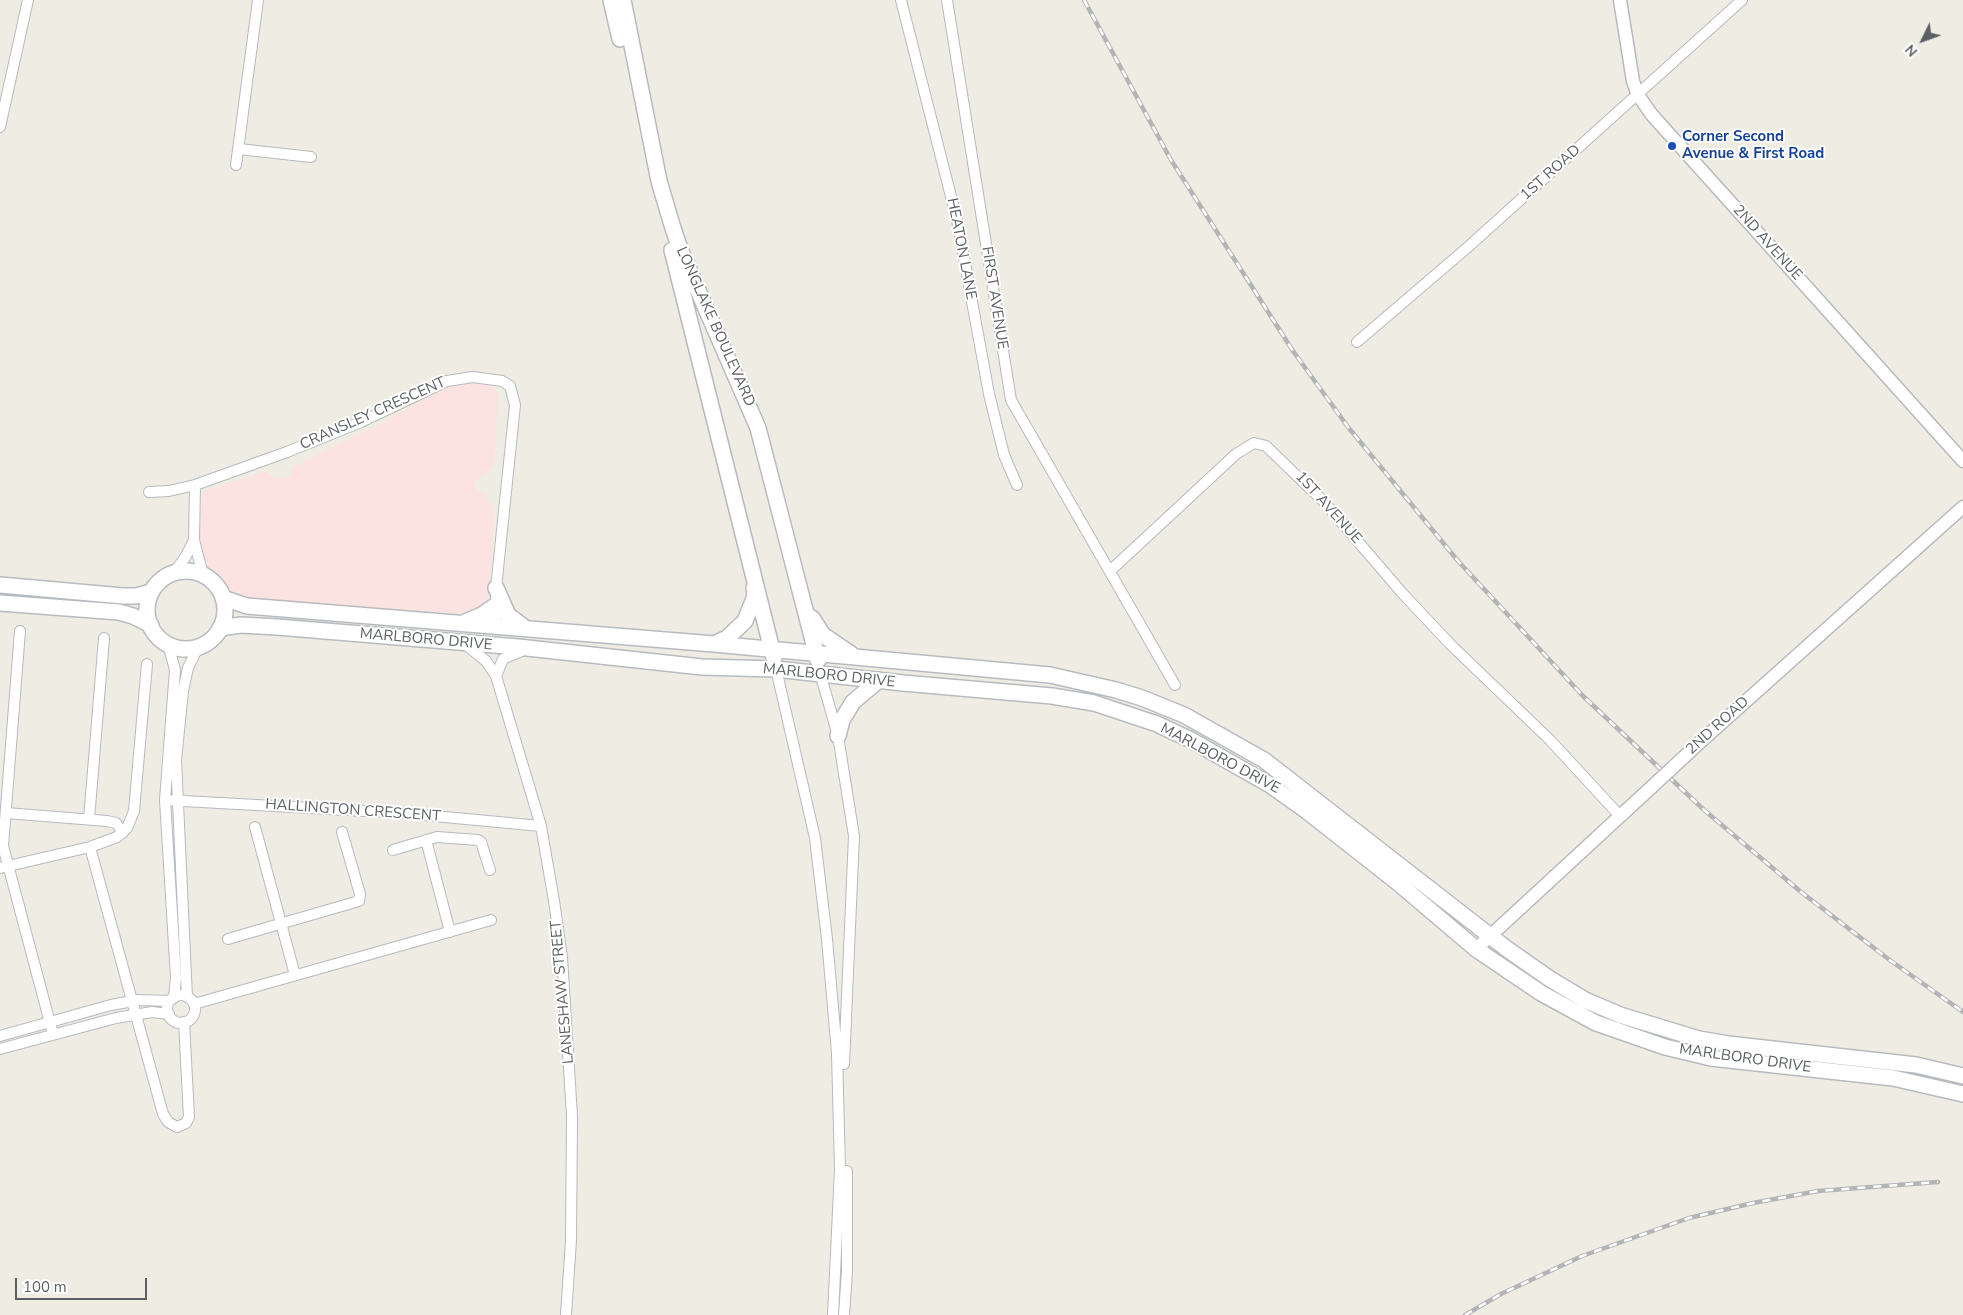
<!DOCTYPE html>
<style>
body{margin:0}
#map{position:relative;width:1963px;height:1315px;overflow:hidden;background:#efece4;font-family:"Nunito Sans",sans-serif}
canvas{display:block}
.north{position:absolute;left:1898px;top:15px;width:50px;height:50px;-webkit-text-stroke:4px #fff;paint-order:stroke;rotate:228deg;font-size:14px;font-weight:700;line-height:20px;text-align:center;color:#5c6065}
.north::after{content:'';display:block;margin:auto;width:18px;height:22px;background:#5c6065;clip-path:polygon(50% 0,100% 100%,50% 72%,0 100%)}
.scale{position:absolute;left:15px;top:1278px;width:132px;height:22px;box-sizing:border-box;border:2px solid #5c6065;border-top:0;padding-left:6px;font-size:15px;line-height:18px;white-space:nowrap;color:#5c6065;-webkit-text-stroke:4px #fff;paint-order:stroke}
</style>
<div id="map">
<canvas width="1963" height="1315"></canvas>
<div class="north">N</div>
<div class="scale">100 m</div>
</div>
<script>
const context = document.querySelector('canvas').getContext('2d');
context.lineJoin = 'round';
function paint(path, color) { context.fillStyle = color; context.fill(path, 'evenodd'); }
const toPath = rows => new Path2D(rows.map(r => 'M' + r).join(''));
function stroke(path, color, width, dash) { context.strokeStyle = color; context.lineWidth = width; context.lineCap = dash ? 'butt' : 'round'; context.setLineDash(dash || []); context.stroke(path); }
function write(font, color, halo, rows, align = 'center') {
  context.font = font + ' "Nunito Sans",sans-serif'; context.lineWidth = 4; context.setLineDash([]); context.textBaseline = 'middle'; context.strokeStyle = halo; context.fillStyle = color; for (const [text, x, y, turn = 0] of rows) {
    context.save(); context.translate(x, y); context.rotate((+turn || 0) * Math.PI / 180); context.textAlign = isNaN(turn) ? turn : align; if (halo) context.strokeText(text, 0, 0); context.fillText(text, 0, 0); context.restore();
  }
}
paint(toPath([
 [478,382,493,386,498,393,494,464,488,471,474,482,475,490,484,493,494,510,489,595,483,605,467,613,359,609,235,597,212,569,204,564,197,549,201,522,199,499,205,491,265,471,274,478,290,476,293,467,386,421,421,399,452,386]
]), '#fce2e0');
const minor = toPath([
 [901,0,957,220,989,394,1004,455,1017,485],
 [947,0,1011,400,1175,685],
 [0,127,28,0],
 [239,149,311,157],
 [236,165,258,0],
 [1357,342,1468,247,1742,0],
 [195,485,194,540,203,575],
 [149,492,169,491,195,485,287,452,361,422,447,381,473,377,502,381,510,386,515,405,496,588,496,626],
 [1110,571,1236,454,1254,443,1266,446,1324,502,1403,594,1451,645,1550,740,1620,816],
 [174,573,186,556,194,540],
 [20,631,3,846,53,1034],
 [168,644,175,670,165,800,176,978,174,998],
 [465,644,486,661,496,676,541,826,554,901,562,957,572,1116,571,1240,566,1315],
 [776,669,815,838,827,939,837,1053,840,1169,833,1315],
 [820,673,838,736,854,836,844,1064],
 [496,676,503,659,524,650],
 [165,800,402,813,541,826],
 [6,813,107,821,116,823,123,833],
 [89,819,104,638],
 [255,827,295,975],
 [426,840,450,932],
 [90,847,163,1114,168,1122,177,1127,186,1123,189,1117,184,1022],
 [393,850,437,837,478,840,481,842,490,870],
 [0,868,90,847,117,837,127,828,134,811,147,664],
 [228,939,359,901,360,894,342,832],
 '167 1009a14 14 0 1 1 28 0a14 14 0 1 1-28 0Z',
 [187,997,176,760,183,691,188,668,198,647],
 [194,1004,491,920],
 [0,1036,111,1005,138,1000,170,1001],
 [0,1049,116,1018,152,1012,169,1014],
 [844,1315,847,1271,847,1171]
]);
const tertiary = toPath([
 [1620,0,1633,81,1638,95,1652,115,1963,461],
 [1698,744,1963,507],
 [1476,949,1643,795]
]);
const secondary = toPath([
 [611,0,620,39],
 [623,0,659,181,672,225,680,249,758,428,818,660],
 [672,250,774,658],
 '147 610a39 39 0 1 1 78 0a39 39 0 1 1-78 0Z',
 [0,585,123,596,136,596,151,592],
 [496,588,508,615,525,628],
 [223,598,247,606,714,644,1050,675,1116,690,1142,698,1184,715,1264,760,1507,949,1550,979,1585,1000,1620,1015,1699,1039,1728,1044,1916,1065,1963,1076],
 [0,603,119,612,133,616,151,625],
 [812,618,823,635,851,654],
 [465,622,482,615,495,606],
 [220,628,241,625,277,627,518,647,702,667,776,669,903,683,1052,696,1094,703,1157,724,1191,740,1270,785,1308,812,1397,882,1476,949,1541,993,1596,1023,1665,1047,1711,1058,1893,1078,1963,1094],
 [714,644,727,638,745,621,755,596,754,588],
 [838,736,842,720,853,702,879,680]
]);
stroke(minor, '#b6babe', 12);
stroke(tertiary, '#b6babe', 15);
stroke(secondary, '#b7bbc0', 18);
stroke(minor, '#fff', 10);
stroke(tertiary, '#fff', 12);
stroke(secondary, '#fff', 15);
const rail = toPath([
 [1084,0,1171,160,1293,351,1348,427,1458,561,1583,696,1703,809,1801,892,1891,961,1963,1012],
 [1465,1315,1501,1294,1582,1256,1689,1218,1753,1203,1818,1191,1938,1182]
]);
stroke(rail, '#b3b4b5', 4.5);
stroke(rail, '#fff', 2.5, [8]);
const tertiaryBridge = toPath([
 [1643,795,1698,744]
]);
stroke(tertiaryBridge, '#b6babe', 15, []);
stroke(tertiaryBridge, '#fff', 12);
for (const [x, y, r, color] of [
 [1672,146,5,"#1a4fb4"]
]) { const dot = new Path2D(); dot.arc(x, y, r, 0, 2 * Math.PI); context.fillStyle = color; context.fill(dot); stroke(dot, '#fff', 2); }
write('bold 15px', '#164399', '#fff', [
 ["Corner Second",1682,137],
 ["Avenue & First Road",1682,154]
], 'left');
write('15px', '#5c6065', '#fff', [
 ["1ST ROAD",1551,173,-42],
 ["2ND AVENUE",1767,243,48],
 ["HEATON LANE",961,249,79],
 ["FIRST AVENUE",994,298,81],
 ["LONGLAKE BOULEVARD",715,327,66],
 ["CRANSLEY CRESCENT",373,414,-24],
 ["1ST AVENUE",1328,508,48],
 ["MARLBORO DRIVE",426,640,5],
 ["MARLBORO DRIVE",829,676,6],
 ["2ND ROAD",1718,726,-42],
 ["MARLBORO DRIVE",1220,759,28],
 ["HALLINGTON CRESCENT",353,811,4],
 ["LANESHAW STREET",563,992,-95],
 ["MARLBORO DRIVE",1745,1059,8]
]);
</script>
